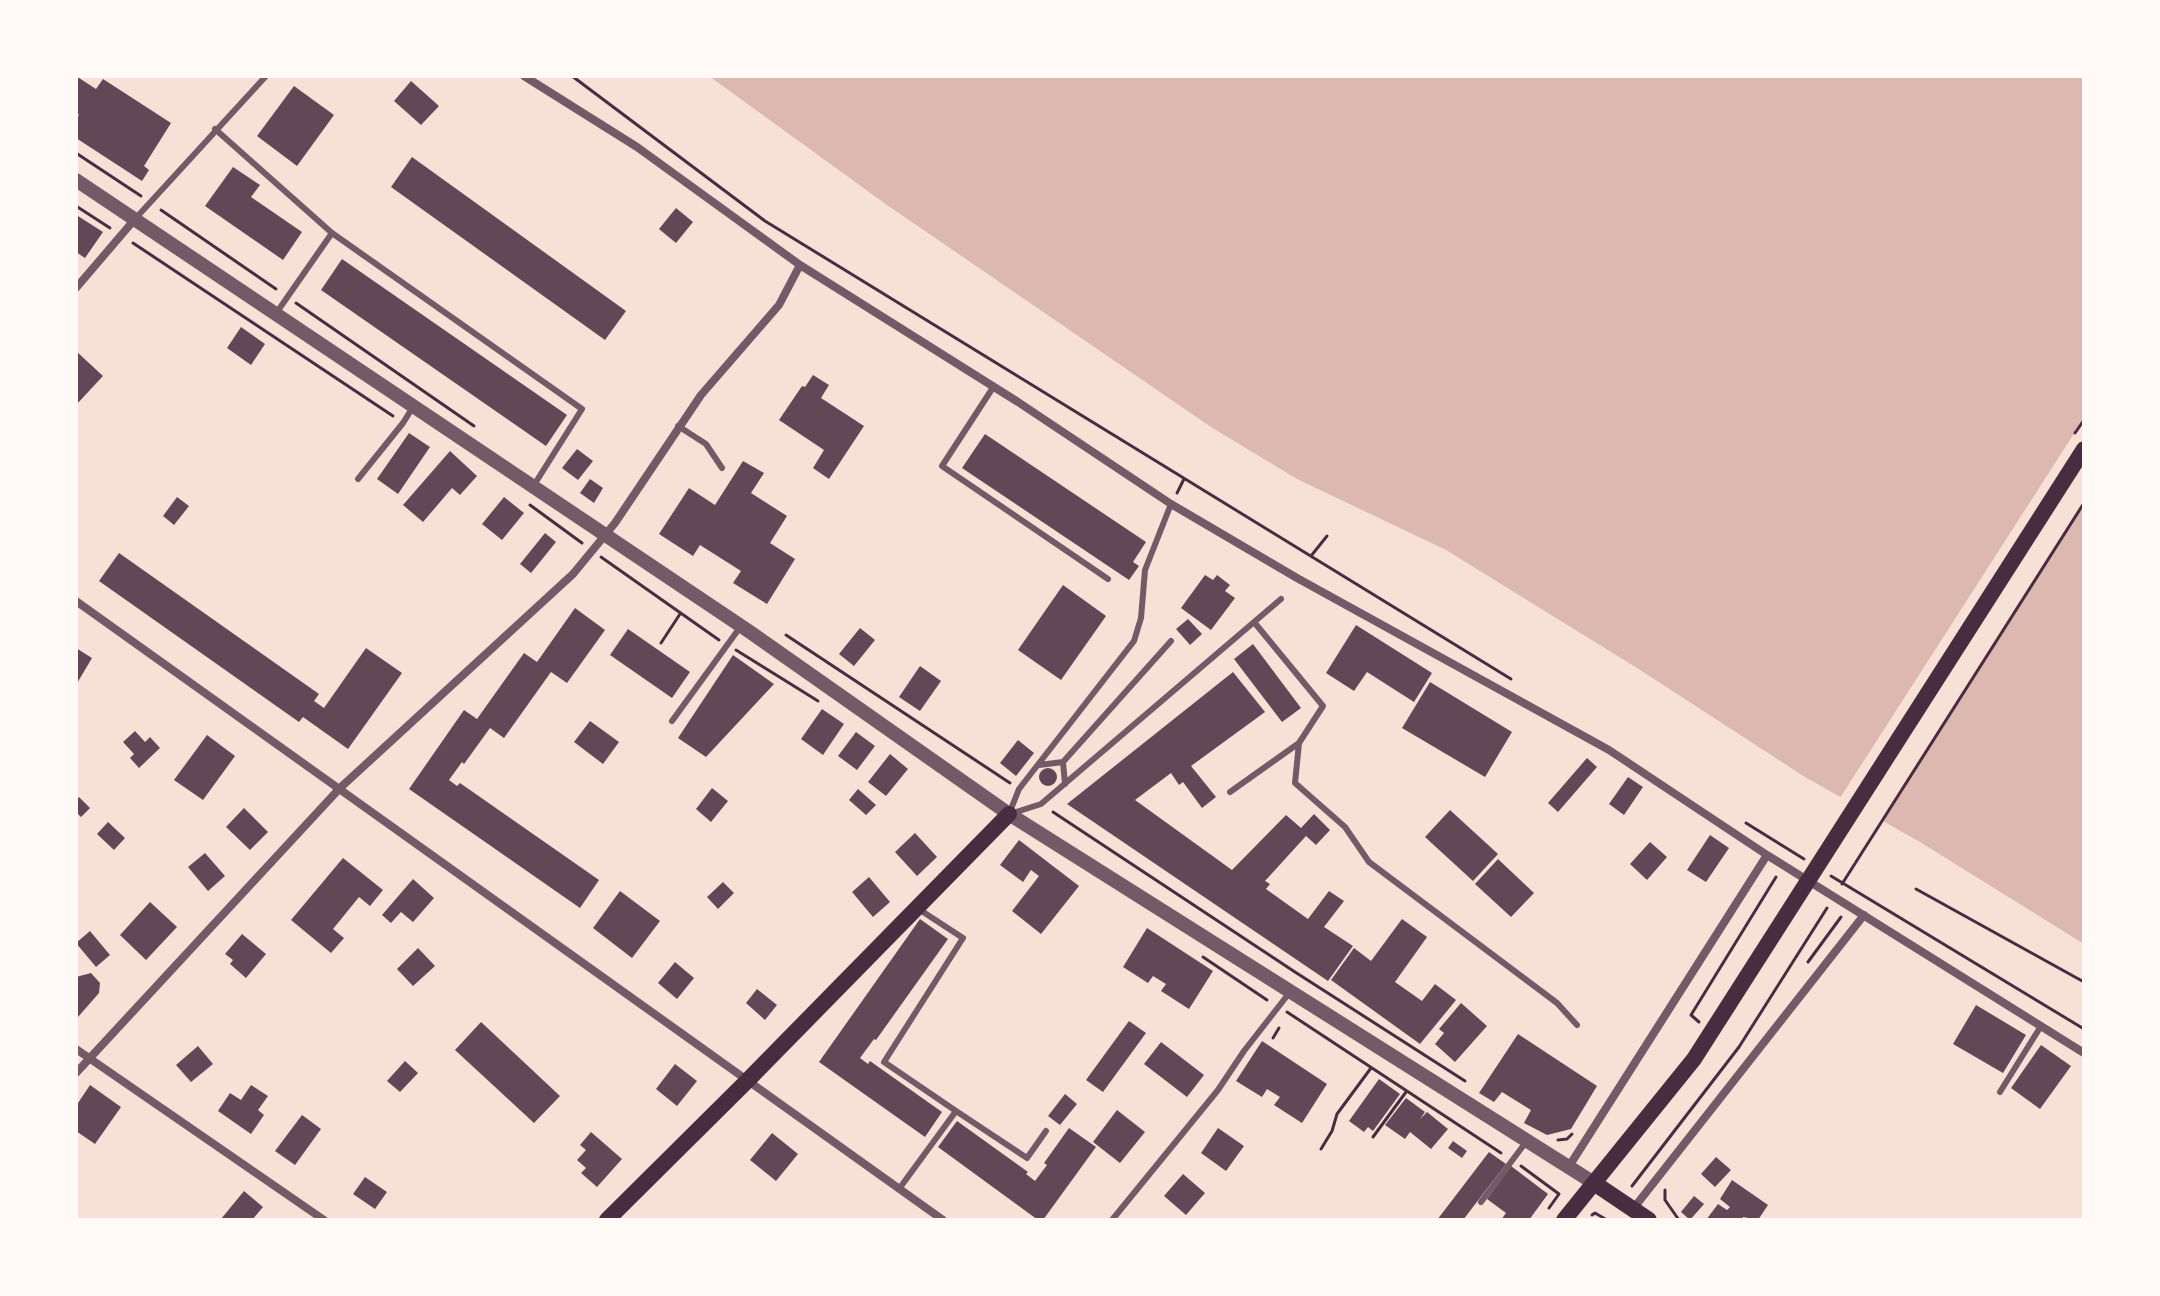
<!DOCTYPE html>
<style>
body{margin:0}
#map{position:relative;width:2160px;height:1296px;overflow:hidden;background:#f7e1d7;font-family:Mulish,sans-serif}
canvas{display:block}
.frame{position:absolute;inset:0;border:78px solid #fffaf5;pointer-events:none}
</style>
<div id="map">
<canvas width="2160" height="1296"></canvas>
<div class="frame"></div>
</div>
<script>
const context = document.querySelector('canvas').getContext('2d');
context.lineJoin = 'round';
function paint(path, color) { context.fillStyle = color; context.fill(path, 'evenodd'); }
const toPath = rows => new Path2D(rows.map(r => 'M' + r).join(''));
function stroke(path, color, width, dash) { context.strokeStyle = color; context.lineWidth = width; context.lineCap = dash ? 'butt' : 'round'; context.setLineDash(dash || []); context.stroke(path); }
paint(toPath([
 [709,76,2084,76,2084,944,1920,842,1805,777,1637,668,1446,550,1297,479,1211,427,887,205]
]), '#dcb8b0');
paint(toPath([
 [2084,418,2084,500,1879,823,1838,801]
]), '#f7e1d7');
paint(toPath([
 [76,76,96,89,103,79,171,123,144,166,149,170,142,181,76,138,76,120,79,115,76,113],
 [411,81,439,106,421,125,394,101],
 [294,86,334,115,297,166,257,136],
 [412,157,626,311,605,340,391,187],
 [233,167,260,185,251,197,302,232,283,260,205,206],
 [676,208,693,222,676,243,659,229],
 [78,216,103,232,85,258,76,252,76,219],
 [342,259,567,415,546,446,321,290],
 [241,327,265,344,251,365,227,348],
 [76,351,103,376,76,405],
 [813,375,829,385,821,398,864,426,829,479,813,468,824,450,779,420,802,386,805,387],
 [409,433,430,447,398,494,377,479],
 [985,434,1146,542,1133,562,1139,566,1129,580,962,468],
 [577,449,593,461,578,480,562,468],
 [450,451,477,476,460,495,452,488,423,522,403,505],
 [743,461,764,473,751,493,787,516,770,543,795,559,767,604,733,583,741,571,700,545,693,556,659,534,689,488,715,505],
 [590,479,603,488,594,503,580,493],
 [177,497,189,506,174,525,163,516],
 [504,497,524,513,502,540,482,524],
 [545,533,556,542,531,573,520,564],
 [119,553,319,694,314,701,324,708,366,648,402,673,348,749,303,717,299,722,99,581],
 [1205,575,1213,580,1217,575,1230,585,1225,591,1235,598,1211,630,1181,608],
 [1063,585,1106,616,1061,680,1018,650],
 [575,608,605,630,567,683,551,672,504,738,490,728,464,764,462,762,449,780,457,786,460,783,599,880,580,908,409,789,464,710,477,719,524,653,537,662],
 [1188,619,1202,634,1190,645,1176,629],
 [1356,625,1432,673,1414,702,1367,672,1354,691,1326,673],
 [860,628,875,640,854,666,839,654],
 [628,629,690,672,672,698,610,655],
 [1253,644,1301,708,1282,722,1234,659],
 [76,648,92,658,76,685],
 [733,655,774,684,706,757,678,738],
 [920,666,941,681,920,711,899,697],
 [1233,672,1265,712,1191,766,1216,797,1202,808,1183,782,1179,785,1171,773,1135,800,1232,870,1286,815,1301,828,1314,814,1330,830,1316,845,1306,836,1265,881,1270,884,1266,889,1308,919,1329,891,1344,901,1324,927,1353,946,1328,981,1067,804],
 [1430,682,1512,732,1485,777,1402,728],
 [822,709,844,724,823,755,801,739],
 [590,721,619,742,603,764,574,742],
 [135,731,145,742,150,737,160,748,139,768,130,758,134,754,123,742],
 [856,732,875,746,857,770,838,756],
 [207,735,235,756,203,800,174,780],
 [1018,740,1034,753,1016,776,1000,763],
 [890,754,908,769,886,796,868,782],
 [1587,758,1597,767,1558,812,1548,803],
 '1039 777a9 9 0 1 1 18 0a9 9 0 1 1-18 0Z',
 [1628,777,1643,787,1624,815,1609,804],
 [712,788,728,801,711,822,696,809],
 [858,789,876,805,866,815,849,800],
 [79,797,90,808,81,817,76,812,76,800],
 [244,808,268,832,250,850,226,827],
 [1450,810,1498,854,1473,881,1425,837],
 [108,822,125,838,114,850,97,834],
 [915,833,937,857,917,876,895,852],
 [1710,835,1729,848,1706,882,1687,870],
 [1019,840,1079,886,1041,934,1012,911,1039,876,1031,870,1023,882,1000,865],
 [1650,842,1667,857,1647,880,1630,864],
 [205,853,225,876,208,891,188,867],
 [343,858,383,890,370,906,359,897,333,929,344,938,331,953,291,920],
 [1498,859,1534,893,1511,917,1475,884],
 [869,877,890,902,873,917,852,892],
 [413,879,434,898,413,922,401,912,391,923,382,915],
 [723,882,734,893,718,909,707,897],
 [620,891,660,921,632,958,593,928],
 [150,902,177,927,146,960,120,935],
 [920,919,948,939,876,1040,874,1039,860,1058,868,1064,870,1061,942,1112,925,1137,819,1062],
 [1402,919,1427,937,1395,982,1422,1001,1435,984,1456,1000,1420,1044,1331,980,1354,948,1371,961],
 [1147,928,1213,971,1189,1009,1161,991,1166,984,1153,976,1148,983,1123,967],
 [90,931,110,955,96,967,76,943],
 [242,934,266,954,246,978,230,964,233,960,225,954],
 [418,948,435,966,413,986,397,969],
 [675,962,694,978,677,999,658,983],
 [91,973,100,983,99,993,78,1017,76,977],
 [757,989,777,1005,765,1020,746,1003],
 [1461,1003,1487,1026,1455,1062,1435,1044,1444,1033,1439,1029],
 [1976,1005,2026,1035,2003,1073,1953,1044],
 [1129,1021,1146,1033,1103,1092,1086,1080],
 [481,1022,560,1096,534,1123,455,1050],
 [1518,1034,1597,1086,1571,1129,1547,1135,1524,1123,1531,1110,1502,1092,1494,1102,1479,1093],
 [1262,1041,1327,1084,1302,1123,1274,1105,1280,1097,1267,1089,1262,1097,1236,1081],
 [1161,1042,1204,1075,1187,1097,1144,1064],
 [2041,1045,2071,1066,2040,1109,2011,1088],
 [198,1046,213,1064,191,1082,176,1065],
 [405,1061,418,1073,400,1092,387,1081],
 [675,1064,697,1081,677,1106,656,1089],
 [1379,1079,1400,1094,1373,1131,1368,1127,1364,1132,1349,1121],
 [90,1085,121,1107,95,1144,76,1131,76,1106],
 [251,1085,268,1096,258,1110,264,1115,251,1134,218,1111,230,1093,241,1100],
 [1065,1094,1077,1104,1060,1125,1048,1116],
 [1406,1098,1425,1112,1420,1119,1427,1112,1448,1129,1431,1149,1410,1132,1405,1139,1385,1125],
 [1117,1110,1145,1132,1120,1163,1093,1142],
 [302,1115,321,1129,295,1165,275,1151],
 [957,1121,1028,1172,1026,1174,1035,1181,1047,1165,1044,1163,1069,1128,1096,1147,1043,1220,1038,1220,938,1147],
 [1218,1128,1244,1146,1226,1171,1201,1153],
 [591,1132,622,1159,597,1187,581,1173,586,1168,577,1160,586,1150,580,1145],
 [772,1133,798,1154,776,1181,750,1160],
 [1453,1141,1467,1151,1462,1158,1448,1148],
 [1489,1152,1506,1164,1463,1220,1437,1220],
 [1716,1157,1731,1170,1715,1187,1701,1174],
 [1511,1166,1548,1194,1529,1220,1501,1220,1506,1213,1487,1199],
 [1183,1174,1205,1193,1186,1215,1164,1196],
 [365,1177,387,1192,375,1209,353,1194],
 [1732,1180,1768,1205,1758,1220,1743,1217,1742,1220,1706,1220,1718,1204,1727,1210,1730,1207,1720,1199],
 [244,1191,263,1207,252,1220,222,1220,221,1219],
 [1694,1196,1704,1204,1690,1220,1681,1212]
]), '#644757');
stroke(toPath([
 [572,76,765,221,1511,679],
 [76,153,141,196],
 [76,206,110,228],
 [161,210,276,289],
 [133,243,393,416],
 [296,303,474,426],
 [2075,433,2084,420],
 [1177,493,1184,479],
 [530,505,582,543],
 [1311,556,1327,536],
 [601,557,719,640],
 [786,635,1010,783],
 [661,643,680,614],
 [736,650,818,701],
 [1053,812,1295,972,1465,1081],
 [1746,823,1804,859],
 [1831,876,2084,1029],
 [1842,884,2084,503],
 [1916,889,2084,982],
 [1203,957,1267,1000],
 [1808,962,1841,917],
 [1287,1012,1501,1153],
 [1699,1022,1691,1015,1776,877],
 [1273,1038,1279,1028],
 [1373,1137,1406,1092],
 [1558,1140,1567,1139,1572,1134],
 [1321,1149,1332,1131,1337,1114,1371,1068],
 [1521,1166,1559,1194,1549,1208],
 [1632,1186,1739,1047,1827,908],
 [1665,1190,1665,1200,1679,1220],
 [1592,1215,1595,1213,1607,1220]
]), '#4a2c40', 3);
stroke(toPath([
 [215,129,332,233,582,409,534,485],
 [135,219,266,76],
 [277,312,332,233],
 [994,386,942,466,1108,579],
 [678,426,706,444,722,468],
 [358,479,403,423,413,407],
 [1254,622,1323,706,1299,743,1295,783,1345,827,1369,862,1557,1003,1577,1025],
 [672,721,741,626],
 [1039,765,1063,762],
 [1065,784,1063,762,1171,641],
 [1230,792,1299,743],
 [1013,813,1041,804,1281,599],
 [1009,814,1019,789,1134,641,1141,618,1145,570,1171,504],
 [2000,1092,2041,1026],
 [956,1111,1027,1158,1046,1131],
 [899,1189,956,1111,884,1062,963,938,917,908],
 [1481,1202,1526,1142],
 [1112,1220,1218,1090,1244,1051,1290,992]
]), '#755966', 6);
stroke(toPath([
 [524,76,637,147,800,265,1018,402,1171,504,1297,578,1609,750,1767,855,2084,1053],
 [76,288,135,219],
 [76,601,943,1220],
 [76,1049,324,1220],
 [76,1073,340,788,573,574,615,523,701,395,779,305,800,265],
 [1568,1168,1767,855],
 [1633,1209,1864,915]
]), '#755966', 8);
stroke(toPath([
 [76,180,750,632,1009,814,1594,1183]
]), '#755966', 14);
stroke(toPath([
 [1594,1183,1649,1220],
 [607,1220,746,1082,1009,814],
 [1564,1220,1694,1059,2084,449]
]), '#4a2c40', 16);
</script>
